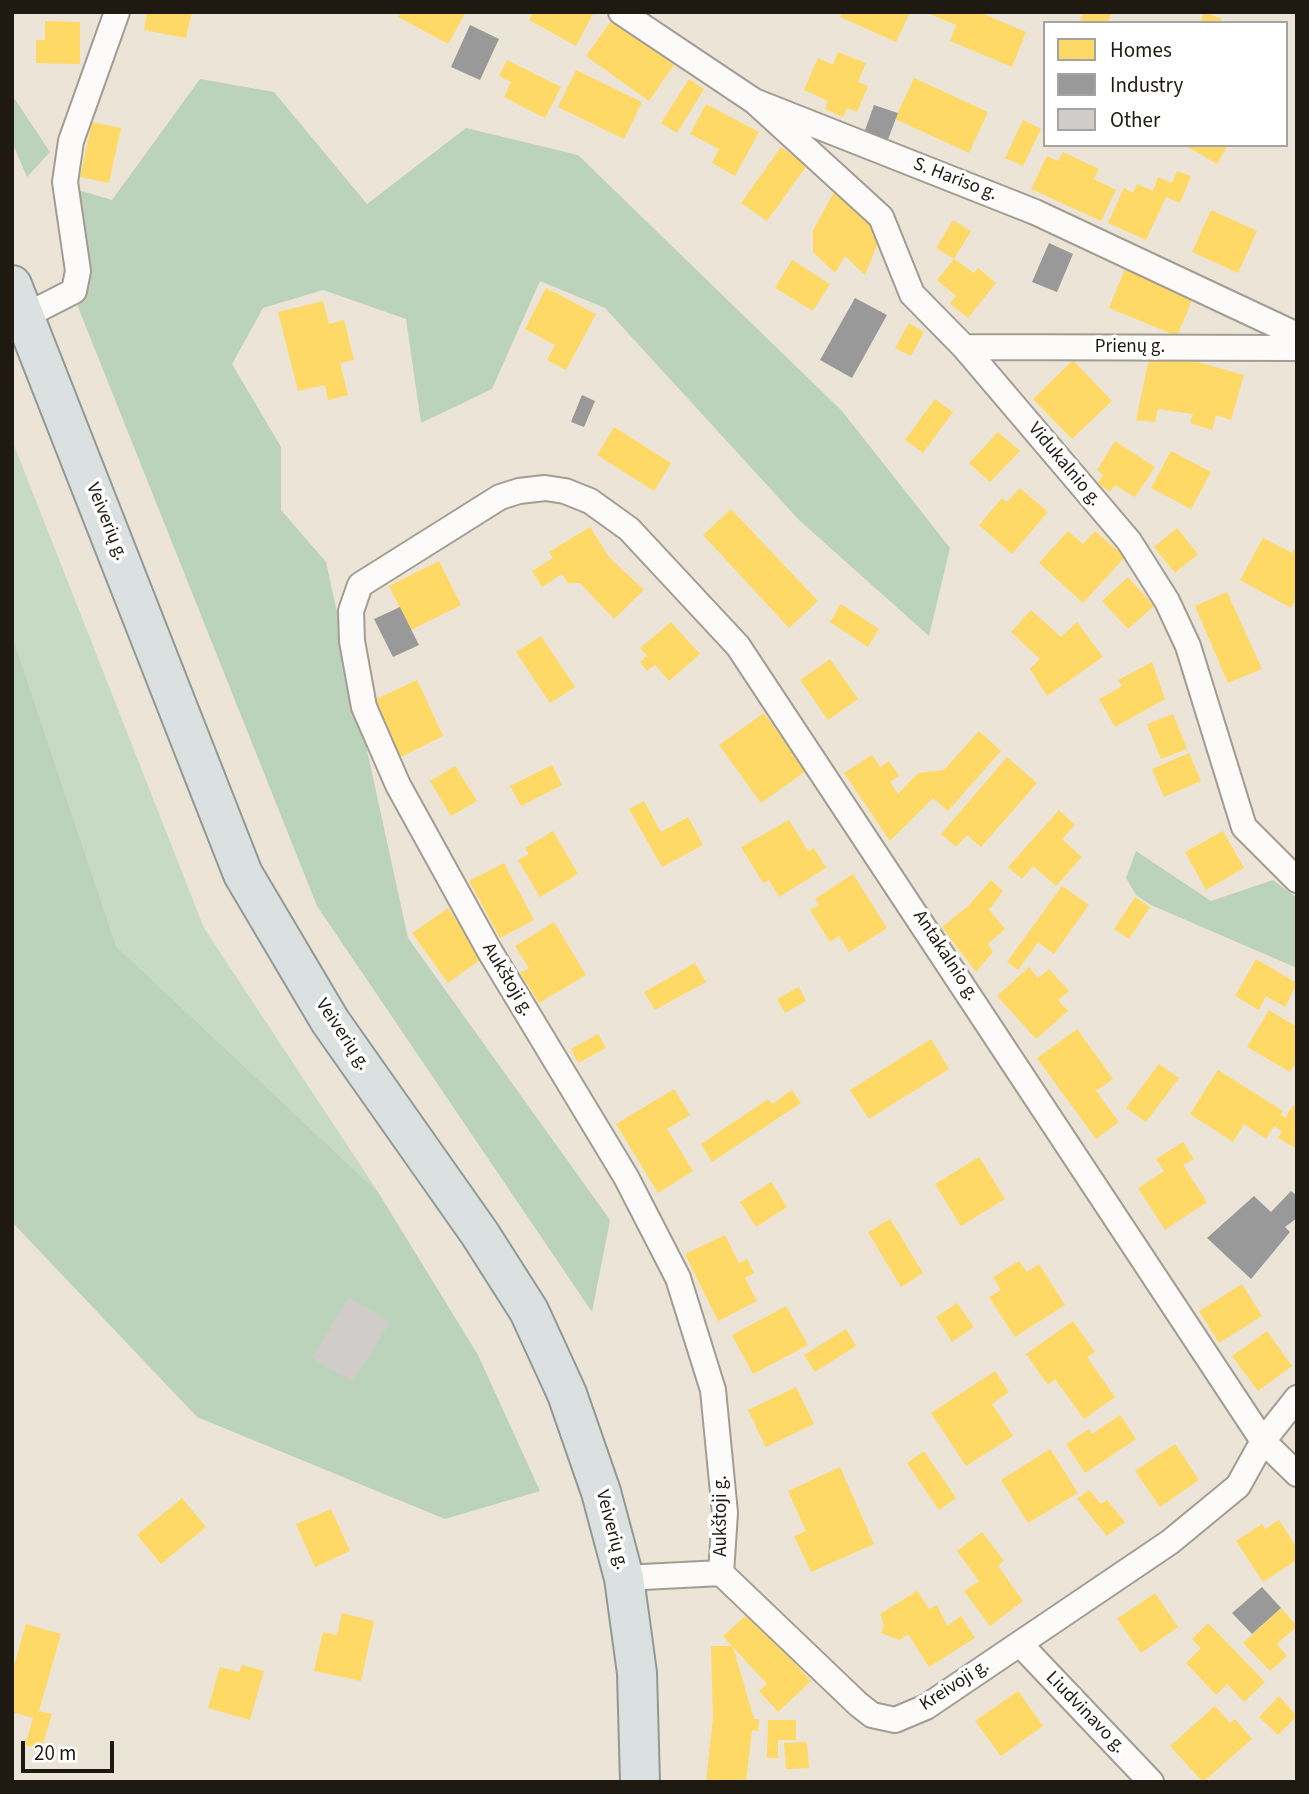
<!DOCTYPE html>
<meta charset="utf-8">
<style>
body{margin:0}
#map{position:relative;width:1309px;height:1794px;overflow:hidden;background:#ece4d6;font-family:"Source Sans 3",sans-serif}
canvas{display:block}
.frame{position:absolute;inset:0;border:14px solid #1e1911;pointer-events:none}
.legend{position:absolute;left:1043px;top:21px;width:245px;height:126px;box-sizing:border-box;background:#fff;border:2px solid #a5a3a0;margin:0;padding:9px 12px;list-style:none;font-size:21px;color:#1e1911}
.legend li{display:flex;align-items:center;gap:14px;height:35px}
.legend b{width:35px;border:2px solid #a5a3a0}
.scale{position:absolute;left:21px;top:1741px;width:93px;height:32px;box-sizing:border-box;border:4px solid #1e1911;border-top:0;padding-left:9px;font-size:21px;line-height:24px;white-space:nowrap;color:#1e1911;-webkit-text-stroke:5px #fff;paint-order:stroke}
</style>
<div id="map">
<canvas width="1309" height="1794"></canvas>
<div class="frame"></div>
<ul class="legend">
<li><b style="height:19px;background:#ffd966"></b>Homes</li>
<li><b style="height:19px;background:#999"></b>Industry</li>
<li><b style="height:19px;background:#d0ccca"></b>Other</li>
</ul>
<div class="scale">20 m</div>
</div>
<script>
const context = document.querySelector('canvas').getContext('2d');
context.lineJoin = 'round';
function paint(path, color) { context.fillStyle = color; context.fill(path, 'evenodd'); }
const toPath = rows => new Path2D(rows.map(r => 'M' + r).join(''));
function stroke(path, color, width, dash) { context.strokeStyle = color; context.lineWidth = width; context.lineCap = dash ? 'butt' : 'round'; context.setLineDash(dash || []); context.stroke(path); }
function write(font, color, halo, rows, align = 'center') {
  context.font = font + ' "Source Sans 3",sans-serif'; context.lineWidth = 7; context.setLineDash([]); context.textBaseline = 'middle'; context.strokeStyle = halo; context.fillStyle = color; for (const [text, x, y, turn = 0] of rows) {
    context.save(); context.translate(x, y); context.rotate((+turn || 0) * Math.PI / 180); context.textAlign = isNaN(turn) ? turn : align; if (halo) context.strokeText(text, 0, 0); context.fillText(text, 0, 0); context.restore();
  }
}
paint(toPath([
 [12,440,204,928,378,1192,116,946,12,635]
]), '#c7dac4');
paint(toPath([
 [200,79,274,92,367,204,466,128,578,155,842,411,950,548,929,636,799,520,605,308,540,281,492,389,421,423,406,319,323,290,263,308,232,364,281,447,281,510,326,562,408,938,610,1220,592,1312,317,906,76,302,75,189,112,200],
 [12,95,50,152,27,177,12,142],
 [12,635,116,946,378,1192,478,1355,540,1491,445,1519,197,1417,12,1222],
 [1136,851,1211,901,1273,880,1297,898,1297,968,1151,905,1136,895,1126,878]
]), '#bcd3bb');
paint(toPath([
 [147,12,192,12,186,38,144,30],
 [401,12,466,12,448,44,398,17],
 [533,12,594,12,576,46,529,20],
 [842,12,910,12,896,42,840,17],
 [925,12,979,12,1026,32,1012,67,950,41,956,25],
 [1084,12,1112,12,1107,23,1079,23],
 [1204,12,1222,19,1220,23,1200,23],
 [613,18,676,62,649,101,586,56],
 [45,21,80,22,80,64,36,63,36,40,45,40],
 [838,52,866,63,858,82,868,86,857,112,847,108,843,117,825,109,828,101,804,90,818,58,833,65],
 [507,60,561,87,545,118,504,97,511,82,499,76],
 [576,70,642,102,624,139,558,107],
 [914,78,988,112,969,153,895,119],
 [689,79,704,89,677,133,661,123],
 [706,104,759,132,735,176,712,163,719,149,690,134],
 [1023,120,1041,129,1023,166,1005,158],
 [92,122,121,128,109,183,80,177],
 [1184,145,1228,145,1217,164],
 [781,147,807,165,767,221,741,203],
 [1063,152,1099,169,1094,179,1116,190,1101,221,1031,189,1047,156,1058,161],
 [1177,171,1191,176,1180,203,1166,197,1146,240,1108,223,1124,188,1133,193,1137,184,1153,191,1158,177,1172,183],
 [837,187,881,235,865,275,845,256,835,273,813,252,813,230],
 [1211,210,1257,231,1238,273,1192,252],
 [953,220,971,231,954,259,936,248],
 [954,259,974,273,978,268,996,283,968,318,950,304,956,296,937,280],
 [792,260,830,284,813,311,775,288],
 [1125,269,1193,298,1177,336,1109,308],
 [546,288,596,314,566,370,547,360,555,345,525,329],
 [323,301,329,324,344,320,354,360,340,363,348,395,328,400,325,385,298,391,278,312],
 [909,323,924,332,911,356,895,348],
 [1149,359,1197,362,1244,375,1231,420,1216,415,1212,430,1190,423,1193,414,1158,409,1155,422,1136,420],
 [1073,360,1112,401,1072,439,1033,399],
 [935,399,953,412,923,453,905,440],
 [614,427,671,463,654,491,597,455],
 [998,432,1020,451,990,482,969,463],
 [1115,441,1155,467,1135,497,1115,485,1110,492,1098,483,1103,475,1097,470],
 [1171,451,1211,472,1191,509,1151,488],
 [1020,488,1048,512,1012,554,979,525,1002,498,1007,502],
 [731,509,818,601,789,628,703,535],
 [590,527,609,557,644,590,614,619,580,583,568,583,562,574,542,587,532,571,553,558,549,552],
 [1177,528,1198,554,1175,573,1154,547],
 [1068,531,1083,544,1095,531,1125,557,1083,603,1039,563],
 [1263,538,1292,553,1297,544,1297,598,1291,608,1240,580],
 [439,561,461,605,411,630,389,586],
 [1128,577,1154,606,1128,629,1102,601],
 [1227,592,1262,669,1228,683,1195,606],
 [841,604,879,629,868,647,830,622],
 [1031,610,1061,637,1077,622,1103,657,1047,696,1030,669,1040,659,1011,632],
 [671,622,700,654,669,681,655,665,647,671,640,662,647,656,640,648],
 [541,636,575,687,550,703,516,652],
 [830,659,858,699,828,720,800,680],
 [1152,662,1165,699,1115,727,1099,699,1122,686,1118,680],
 [417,680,443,736,401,757,374,700],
 [764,713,806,771,761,803,719,745],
 [1173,714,1187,749,1161,759,1147,724],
 [979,731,1001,751,948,811,933,798,890,841,844,773,872,755,880,767,889,761,899,776,890,782,898,794,918,773,944,770],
 [1189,753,1201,781,1164,797,1152,769],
 [1007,757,1037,783,981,847,967,835,956,847,941,834],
 [552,765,562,785,521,806,510,786],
 [455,766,477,801,451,816,430,781],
 [644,801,661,832,688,817,703,845,662,867,629,809],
 [1059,810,1075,825,1062,839,1082,857,1056,886,1033,866,1022,879,1008,867],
 [789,820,808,851,814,848,826,868,779,897,769,880,763,883,741,847],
 [553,831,578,874,540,897,518,860,529,854,525,848],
 [1223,831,1244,868,1206,890,1185,852],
 [504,863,534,920,500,938,469,881],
 [853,874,887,928,849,952,839,936,830,942,810,910,819,905,815,899],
 [991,880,1003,891,989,910,1005,929,988,944,993,952,976,972,942,927,968,906],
 [1062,886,1089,905,1054,954,1038,942,1018,970,1007,962],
 [1135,897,1150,907,1129,939,1114,929],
 [448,908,483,958,448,983,412,933],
 [554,922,586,975,539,1003,520,973,529,968,515,946],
 [1256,959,1297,983,1285,1007,1266,996,1259,1010,1235,996],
 [695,963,706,982,655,1010,644,992],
 [1029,967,1038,978,1049,969,1069,991,1058,1000,1068,1011,1036,1039,997,996],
 [799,987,806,1001,785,1013,777,999],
 [1269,1010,1297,1027,1297,1061,1290,1072,1247,1047],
 [1077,1029,1113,1079,1096,1091,1119,1122,1096,1139,1037,1058],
 [598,1034,606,1048,578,1063,571,1049],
 [931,1039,949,1069,869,1119,850,1090],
 [1159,1064,1179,1078,1146,1122,1126,1108],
 [1218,1070,1283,1111,1281,1115,1285,1118,1293,1105,1297,1107,1297,1149,1278,1138,1282,1131,1274,1126,1266,1139,1244,1124,1233,1142,1190,1114],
 [674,1089,690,1115,667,1129,693,1171,658,1193,616,1124],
 [792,1090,801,1103,712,1162,701,1144,768,1099,772,1104],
 [1183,1142,1194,1159,1183,1165,1207,1202,1165,1230,1138,1188,1164,1171,1156,1159],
 [979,1157,1005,1199,961,1226,935,1184],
 [771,1182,787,1207,756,1227,740,1202],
 [890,1219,923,1273,901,1287,868,1232],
 [725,1235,739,1263,747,1259,754,1273,745,1278,757,1301,718,1321,685,1254],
 [1019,1261,1027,1272,1039,1264,1065,1305,1015,1337,989,1297,1001,1290,993,1277],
 [1242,1284,1262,1316,1219,1343,1199,1311],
 [957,1303,974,1327,952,1342,936,1317],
 [786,1306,808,1345,753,1374,732,1335],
 [1073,1321,1095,1352,1087,1357,1115,1397,1084,1419,1055,1379,1048,1385,1026,1354],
 [846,1329,856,1346,815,1372,804,1355],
 [1267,1331,1292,1366,1258,1391,1232,1356],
 [995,1371,1009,1392,992,1404,1013,1436,966,1466,931,1413],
 [796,1387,814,1424,766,1447,748,1410],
 [1120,1415,1136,1439,1085,1473,1066,1444,1089,1429,1092,1434],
 [1175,1444,1199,1480,1160,1507,1135,1471],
 [1050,1449,1078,1493,1028,1523,1001,1480],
 [924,1451,956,1498,939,1510,907,1463],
 [840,1467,874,1544,811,1572,794,1536,806,1531,788,1491],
 [1089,1490,1101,1504,1107,1500,1125,1522,1107,1536,1077,1499],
 [182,1498,206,1527,161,1564,137,1535],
 [331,1509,350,1551,315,1567,296,1524],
 [1279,1520,1297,1548,1297,1560,1263,1582,1236,1541,1262,1524,1265,1529],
 [982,1532,1004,1561,998,1566,1023,1601,990,1626,964,1591,979,1581,957,1551],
 [917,1591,929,1609,937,1605,947,1626,961,1616,975,1638,929,1667,908,1634,899,1640,881,1633,884,1625,880,1614],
 [1155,1593,1178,1627,1141,1653,1117,1619],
 [1281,1608,1297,1626,1277,1644,1287,1656,1270,1671,1243,1643],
 [342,1613,374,1621,361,1681,314,1671,323,1632,337,1635],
 [749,1613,811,1681,778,1712,759,1691,767,1684,733,1647,754,1719,759,1719,758,1731,752,1730,746,1782,706,1782,713,1718,711,1646,732,1646,723,1636],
 [1208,1623,1265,1682,1244,1702,1227,1684,1216,1695,1186,1663,1201,1648,1192,1639],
 [26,1624,61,1634,39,1711,52,1714,41,1750,25,1745,33,1718,12,1712,12,1673],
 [242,1665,264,1671,250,1720,208,1708,220,1667,239,1672],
 [1018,1691,1043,1726,1001,1756,975,1721],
 [1279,1696,1297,1716,1278,1735,1259,1717],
 [1215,1706,1230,1723,1235,1719,1252,1739,1203,1782,1170,1746],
 [768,1720,796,1720,796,1740,778,1740,778,1758,767,1758],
 [807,1742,809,1768,786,1769,784,1743]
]), '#ffd966');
paint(toPath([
 [470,25,499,39,480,80,451,67],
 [874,105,898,113,887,142,864,133],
 [1049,243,1073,254,1057,292,1032,282],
 [855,298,887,315,852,378,820,360],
 [582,395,595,401,584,427,571,422],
 [400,607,419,645,393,657,374,619],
 [1291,1191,1297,1196,1297,1218,1285,1227,1290,1232,1251,1279,1207,1238,1254,1196,1271,1212],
 [1262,1587,1281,1608,1252,1634,1232,1613]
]), '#999');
paint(toPath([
 [349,1297,390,1322,353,1382,312,1358]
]), '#d0ccca');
const minor = toPath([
 [621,12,754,101,1035,212,1297,335],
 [754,101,881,217,912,294,964,347,1129,541,1167,601,1188,646,1244,827,1297,880],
 [25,316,74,291,78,271,65,182,71,141,117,12],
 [964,347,1297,348],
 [721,1573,725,1513,713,1390,678,1278,626,1177,489,950,398,785,364,707,352,641,351,611,360,585,500,497,519,491,545,488,565,491,590,501,629,529,738,646,1263,1441,1297,1474],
 [624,1578,721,1573,858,1704,872,1715,895,1720,926,1707,1170,1542,1238,1486,1263,1441,1297,1398],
 [1020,1644,1151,1782]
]);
const primary = toPath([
 [12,285,243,874,330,1021,480,1234,529,1311,567,1394,601,1492,624,1578,637,1673,640,1782]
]);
stroke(minor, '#a29c92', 28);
stroke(primary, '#919995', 42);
stroke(minor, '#fcfbf9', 24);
stroke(primary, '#dbe1e0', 38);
write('19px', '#1e1911', '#fff', [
 ["S. Hariso g.",955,180,21],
 ["Prienų g.",1130,348],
 ["Vidukalnio g.",1064,465,50],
 ["Veiverių g.",106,522,68],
 ["Antakalnio g.",945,956,57],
 ["Aukštoji g.",507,980,59],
 ["Veiverių g.",342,1035,56],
 ["Aukštoji g.",722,1516,-90],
 ["Veiverių g.",611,1530,75],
 ["Kreivoji g.",955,1686,-33],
 ["Liudvinavo g.",1085,1713,46]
]);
</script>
